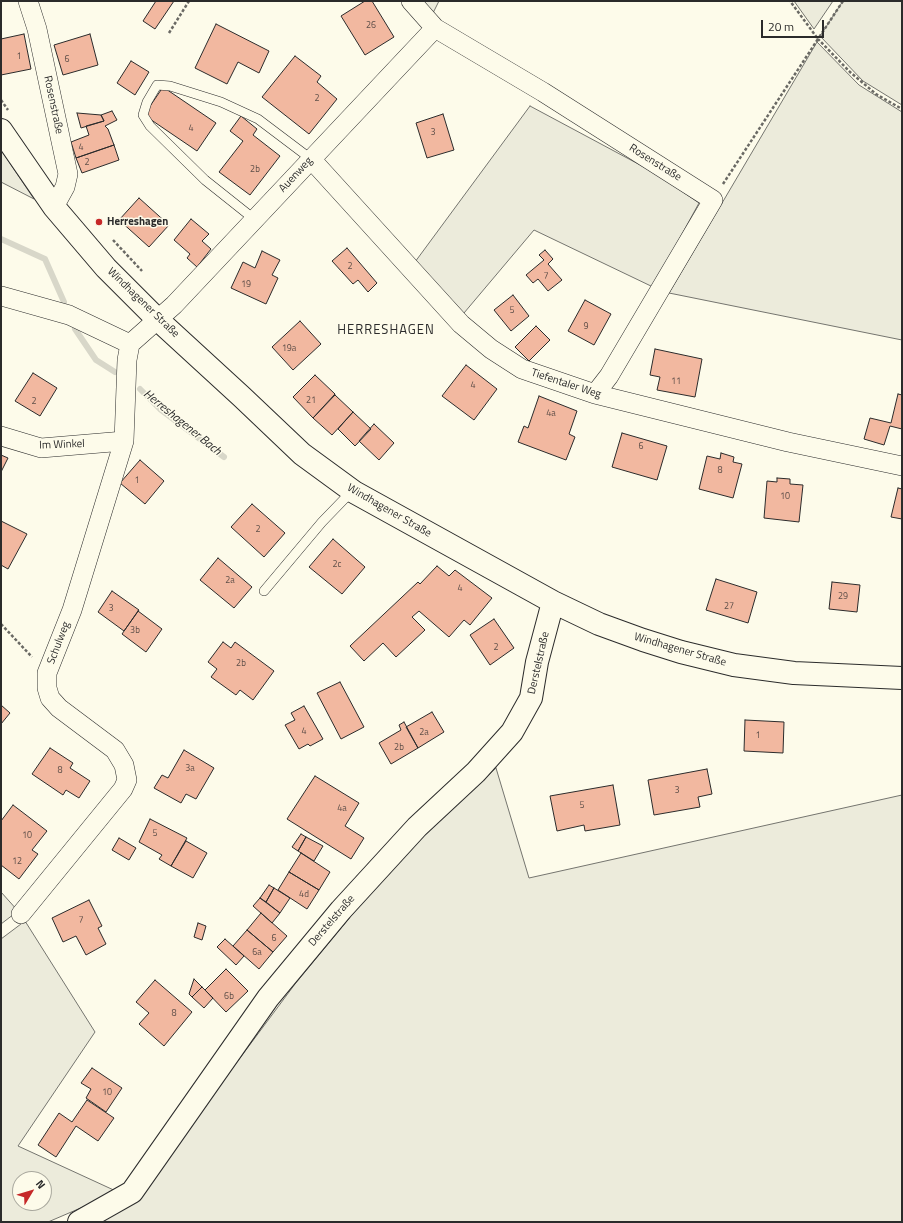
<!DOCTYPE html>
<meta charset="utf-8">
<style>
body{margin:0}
#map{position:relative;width:903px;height:1223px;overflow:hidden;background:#fdfbea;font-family:"Titillium Web",sans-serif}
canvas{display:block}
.frame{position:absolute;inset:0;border:2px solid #2b2b2b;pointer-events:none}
.north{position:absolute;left:12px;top:1171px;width:40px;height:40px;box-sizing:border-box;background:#fdfbea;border:1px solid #a9a89e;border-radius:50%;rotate:52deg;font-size:11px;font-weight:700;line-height:16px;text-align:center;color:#2b2b2b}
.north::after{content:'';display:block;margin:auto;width:14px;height:18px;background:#c62828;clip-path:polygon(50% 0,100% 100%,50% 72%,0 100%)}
.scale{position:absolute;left:761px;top:20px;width:63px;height:18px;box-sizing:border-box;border:2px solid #2b2b2b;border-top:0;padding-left:5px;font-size:12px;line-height:14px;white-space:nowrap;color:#2b2b2b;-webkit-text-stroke:3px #fdfbea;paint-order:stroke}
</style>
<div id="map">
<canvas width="903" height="1223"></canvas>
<div class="frame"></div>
<div class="north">N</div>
<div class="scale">20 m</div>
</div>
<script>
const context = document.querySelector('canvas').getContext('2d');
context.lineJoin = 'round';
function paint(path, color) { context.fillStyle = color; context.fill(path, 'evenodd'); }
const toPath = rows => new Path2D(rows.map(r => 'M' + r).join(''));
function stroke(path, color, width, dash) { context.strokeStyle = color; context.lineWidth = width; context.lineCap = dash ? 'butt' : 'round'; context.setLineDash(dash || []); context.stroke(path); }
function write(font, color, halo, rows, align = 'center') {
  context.font = font + ' "Titillium Web",sans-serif'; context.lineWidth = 3; context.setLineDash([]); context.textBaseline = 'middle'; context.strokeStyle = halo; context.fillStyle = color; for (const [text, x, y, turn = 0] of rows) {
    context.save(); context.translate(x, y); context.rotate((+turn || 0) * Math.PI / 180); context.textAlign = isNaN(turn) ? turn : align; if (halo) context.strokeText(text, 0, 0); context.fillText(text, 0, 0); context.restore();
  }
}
const green = toPath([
 [415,1,439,1,430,19,415,1],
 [794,1,833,1,814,29,794,1],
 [843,1,902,1,902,105,863,81,820,36,843,1],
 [817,42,859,85,902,112,902,340,669,293,817,42],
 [530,106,657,174,699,203,653,287,534,230,464,313,415,262,530,106],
 [1,150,34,199,1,182,1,150],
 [496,768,529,878,902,795,902,1222,94,1222,205,1105,295,984,374,888,434,825,496,768],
 [1,892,18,911,1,924,1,892],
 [25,921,95,1032,18,1146,118,1192,48,1222,1,1222,1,939,25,921],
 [20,1179,44,1179,44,1203,20,1203,20,1179]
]);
paint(green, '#ecebdb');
stroke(green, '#74746e', 1);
stroke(toPath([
 [1,239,45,259,64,302],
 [75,329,96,360,115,372],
 [140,389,160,409,224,457]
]), '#d8d7c9', 6);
const building = toPath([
 [156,1,174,1,155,29,143,21,156,1],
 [365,1,372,1,394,37,365,55,341,16,365,1],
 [216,24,269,51,259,73,238,62,227,84,195,68,216,24],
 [24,34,31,69,1,75,1,39,24,34],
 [90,34,98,65,63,75,54,45,90,34],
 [295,56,321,76,317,82,337,99,309,134,262,97,295,56],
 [131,61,149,72,135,95,117,83,131,61],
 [163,87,216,123,197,151,144,115,163,87],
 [112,111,117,120,105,126,108,129,114,145,76,158,71,142,89,135,86,126,104,121,101,115,112,111],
 [77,113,101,115,104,121,81,128,77,113],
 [443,114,454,150,427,158,416,123,443,114],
 [241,116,257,129,253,135,280,156,250,195,219,172,243,141,230,131,241,116],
 [114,145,119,160,82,173,76,158,114,145],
 [139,198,169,225,149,247,119,220,139,198],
 [191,219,209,234,202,241,211,249,197,267,187,258,190,254,174,240,191,219],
 [347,248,377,283,368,292,358,280,353,284,332,261,347,248],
 [545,250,553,259,548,264,562,280,548,291,538,279,533,283,526,275,544,260,539,255,545,250],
 [262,251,280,260,272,275,278,278,266,304,231,288,243,262,255,268,262,251],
 [513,295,529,316,511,331,494,310,513,295],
 [585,300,611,314,594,345,568,331,585,300],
 [300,321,321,344,293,370,272,347,300,321],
 [536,326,550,340,529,361,515,347,536,326],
 [655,349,702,359,695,397,657,390,660,377,650,375,655,349],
 [466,365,497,389,474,420,442,396,466,365],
 [33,373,57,388,40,416,15,401,33,373],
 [315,375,335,394,313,418,293,397,315,375],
 [898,394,902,395,902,429,890,426,884,445,864,439,870,418,891,423,898,394],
 [335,395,353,412,332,435,313,418,335,395],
 [539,396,577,411,569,434,575,437,566,460,518,442,524,426,528,428,539,396],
 [353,412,371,429,355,446,338,429,353,412],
 [374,424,394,443,379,460,359,441,374,424],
 [622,433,667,446,657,480,612,467,622,433],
 [721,453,734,457,733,462,742,464,733,498,699,489,707,456,720,459,721,453],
 [1,455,8,458,1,472,1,455],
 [140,460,164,481,145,504,120,483,140,460],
 [777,478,790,479,790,484,803,485,799,522,764,518,767,481,777,482,777,478],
 [898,488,902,489,902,519,891,517,898,488],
 [252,504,285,533,264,557,231,527,252,504],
 [1,521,27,534,8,569,1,565,1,521],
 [333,539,365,567,342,594,309,567,333,539],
 [218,558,252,587,234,608,200,580,218,558],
 [437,566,449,576,455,570,492,598,470,625,464,620,449,637,419,611,412,617,425,630,396,657,383,643,364,661,350,646,418,582,420,584,437,566],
 [716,579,757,592,748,623,706,610,716,579],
 [832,582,860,585,857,612,829,609,832,582],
 [112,591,139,610,124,631,98,612,112,591],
 [138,611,162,629,146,652,122,634,138,611],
 [494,619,514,648,490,665,470,635,494,619],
 [223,642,231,648,235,642,274,671,253,700,240,690,236,695,211,677,217,669,208,662,223,642],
 [340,682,364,727,341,739,317,693,340,682],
 [1,705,10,713,1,724,1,705],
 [304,706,323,739,310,746,308,744,299,749,285,725,295,720,291,713,304,706],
 [432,712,444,732,418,748,406,727,432,712],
 [745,720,784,722,783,753,744,751,745,720],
 [404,722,418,748,391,764,379,743,401,730,399,725,404,722],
 [50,748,73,763,70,768,90,781,79,798,66,790,63,795,32,774,50,748],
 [184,750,214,768,196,799,186,794,181,803,154,788,162,775,168,778,184,750],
 [707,769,712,794,698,797,700,807,654,815,648,780,707,769],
 [315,776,359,803,345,826,364,838,351,859,287,819,315,776],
 [613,785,620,825,585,831,584,825,557,831,550,796,613,785],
 [13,805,47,831,32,850,38,854,19,879,1,865,1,821,13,805],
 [150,819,187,838,171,866,159,859,162,855,139,842,150,819],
 [301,834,306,837,298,851,292,847,301,834],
 [306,837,323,846,314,861,298,851,306,837],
 [119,838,136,848,129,860,112,850,119,838],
 [186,841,207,853,193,878,171,866,186,841],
 [301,853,330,872,319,890,289,872,301,853],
 [289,872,319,890,307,909,278,890,289,872],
 [269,885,274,888,266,902,260,898,269,885],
 [274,888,290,898,280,913,266,902,274,888],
 [260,898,280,913,272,923,253,906,260,898],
 [89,900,102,926,98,928,106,944,86,955,76,936,63,942,52,918,89,900],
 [261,913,287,936,273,952,247,930,261,913],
 [198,923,206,926,202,940,194,937,198,923],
 [247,930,273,952,259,969,233,946,247,930],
 [225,939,244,956,236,965,217,947,225,939],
 [226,969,248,991,226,1012,205,990,226,969],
 [194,979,202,987,192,997,189,994,194,979],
 [155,980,192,1012,164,1046,139,1024,149,1013,136,1002,155,980],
 [202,987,213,998,204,1008,192,997,202,987],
 [92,1068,122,1088,106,1112,86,1098,91,1089,81,1083,92,1068],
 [87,1100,114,1118,98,1141,76,1126,56,1157,38,1145,59,1113,72,1122,87,1100]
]);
paint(building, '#f2b8a0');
stroke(building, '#2b2b2b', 1);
const lane = toPath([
 [254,219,205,180,150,126,143,115,147,102,157,85,170,86,221,102,258,119,311,159],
 [264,591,322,522,352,491]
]);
const street = toPath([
 [28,1,37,29,68,174,65,187,54,207],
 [411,1,435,28,543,92,713,200,609,376,595,394],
 [311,159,461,324,491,349,522,369,595,394,788,442,902,466],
 [1,296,69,315,130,344],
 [1,436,41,448,124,441],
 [21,914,123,789,127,780,124,765,115,750,59,708,50,698,47,688,47,673,72,610,124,441,127,360,130,344,174,305,435,28]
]);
const secondary = toPath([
 [1,130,54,207,106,268,157,319,242,397,302,454,354,492,553,602,599,624,643,640,681,652,734,665,794,673,902,678],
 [79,1222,132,1192,268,998,341,910,417,827,476,772,512,732,531,698,537,662,553,602]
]);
stroke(lane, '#2b2b2b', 10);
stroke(street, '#2b2b2b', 20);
stroke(secondary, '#2b2b2b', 24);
stroke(toPath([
 [843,1,818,39,850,72,876,94,902,109],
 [169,33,189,1],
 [1,100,8,110],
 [723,184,818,39,790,1],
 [113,240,142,271],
 [1,624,32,657]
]), '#6a6964', 2.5, [3, 2]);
stroke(lane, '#fdfbea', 9);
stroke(street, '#fdfbea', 19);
stroke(secondary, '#fdfbea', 22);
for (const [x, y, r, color] of [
 [99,222,4,"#c62828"]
]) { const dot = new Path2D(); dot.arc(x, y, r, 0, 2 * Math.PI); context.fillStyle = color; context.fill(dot); stroke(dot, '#fdfbea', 1.5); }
write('9px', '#5d4e48', null, [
 ["26",371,26],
 ["1",19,57],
 ["6",67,60],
 ["2",317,99],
 ["4",191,129],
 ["3",433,133],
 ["4",81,148],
 ["2",87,163],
 ["2b",255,170],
 ["2",350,267],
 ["7",546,277],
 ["19",246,285],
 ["5",512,311],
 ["9",586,327],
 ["19a",289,349],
 ["11",676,382],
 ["4",473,386],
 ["21",311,401],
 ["2",34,402],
 ["4a",551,414],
 ["6",641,447],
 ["8",720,471],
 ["1",137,481],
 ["10",785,497],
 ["2",258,530],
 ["2c",337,565],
 ["2a",230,581],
 ["4",460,589],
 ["29",843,597],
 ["27",729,607],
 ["3",111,609],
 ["3b",135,631],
 ["2",496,648],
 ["2b",241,664],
 ["4",304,732],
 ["2a",424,733],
 ["1",758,736],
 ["2b",399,748],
 ["3a",190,769],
 ["8",60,771],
 ["3",677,791],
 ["5",582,806],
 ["4a",342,809],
 ["5",155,834],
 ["10",27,836],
 ["12",17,862],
 ["4d",304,895],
 ["7",81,921],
 ["6",274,939],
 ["6a",257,953],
 ["6b",229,997],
 ["8",174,1014],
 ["10",107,1093]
]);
write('11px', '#2b2b2b', '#fdfbea', [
 ["Rosenstraße",53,105,78],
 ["Rosenstraße",655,163,32],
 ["Auenweg",296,175,-47],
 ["Windhagener Straße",143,303,44],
 ["Tiefentaler Weg",566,384,18],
 ["Im Winkel",62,445,-2],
 ["Windhagener Straße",389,511,30],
 ["Schulweg",59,643,-69],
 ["Windhagener Straße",680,650,16],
 ["Derstelstraße",539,663,-77],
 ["Derstelstraße",332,921,-49]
]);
write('bold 11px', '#2b2b2b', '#fdfbea', [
 ["Herreshagen",107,222]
], 'left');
write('italic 12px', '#2b2b2b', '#fdfbea', [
 ["Herreshagener Bach",182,423,39]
]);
context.letterSpacing = '1px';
write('13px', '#2b2b2b', '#fdfbea', [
 ["HERRESHAGEN",386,331]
]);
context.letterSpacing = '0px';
</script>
